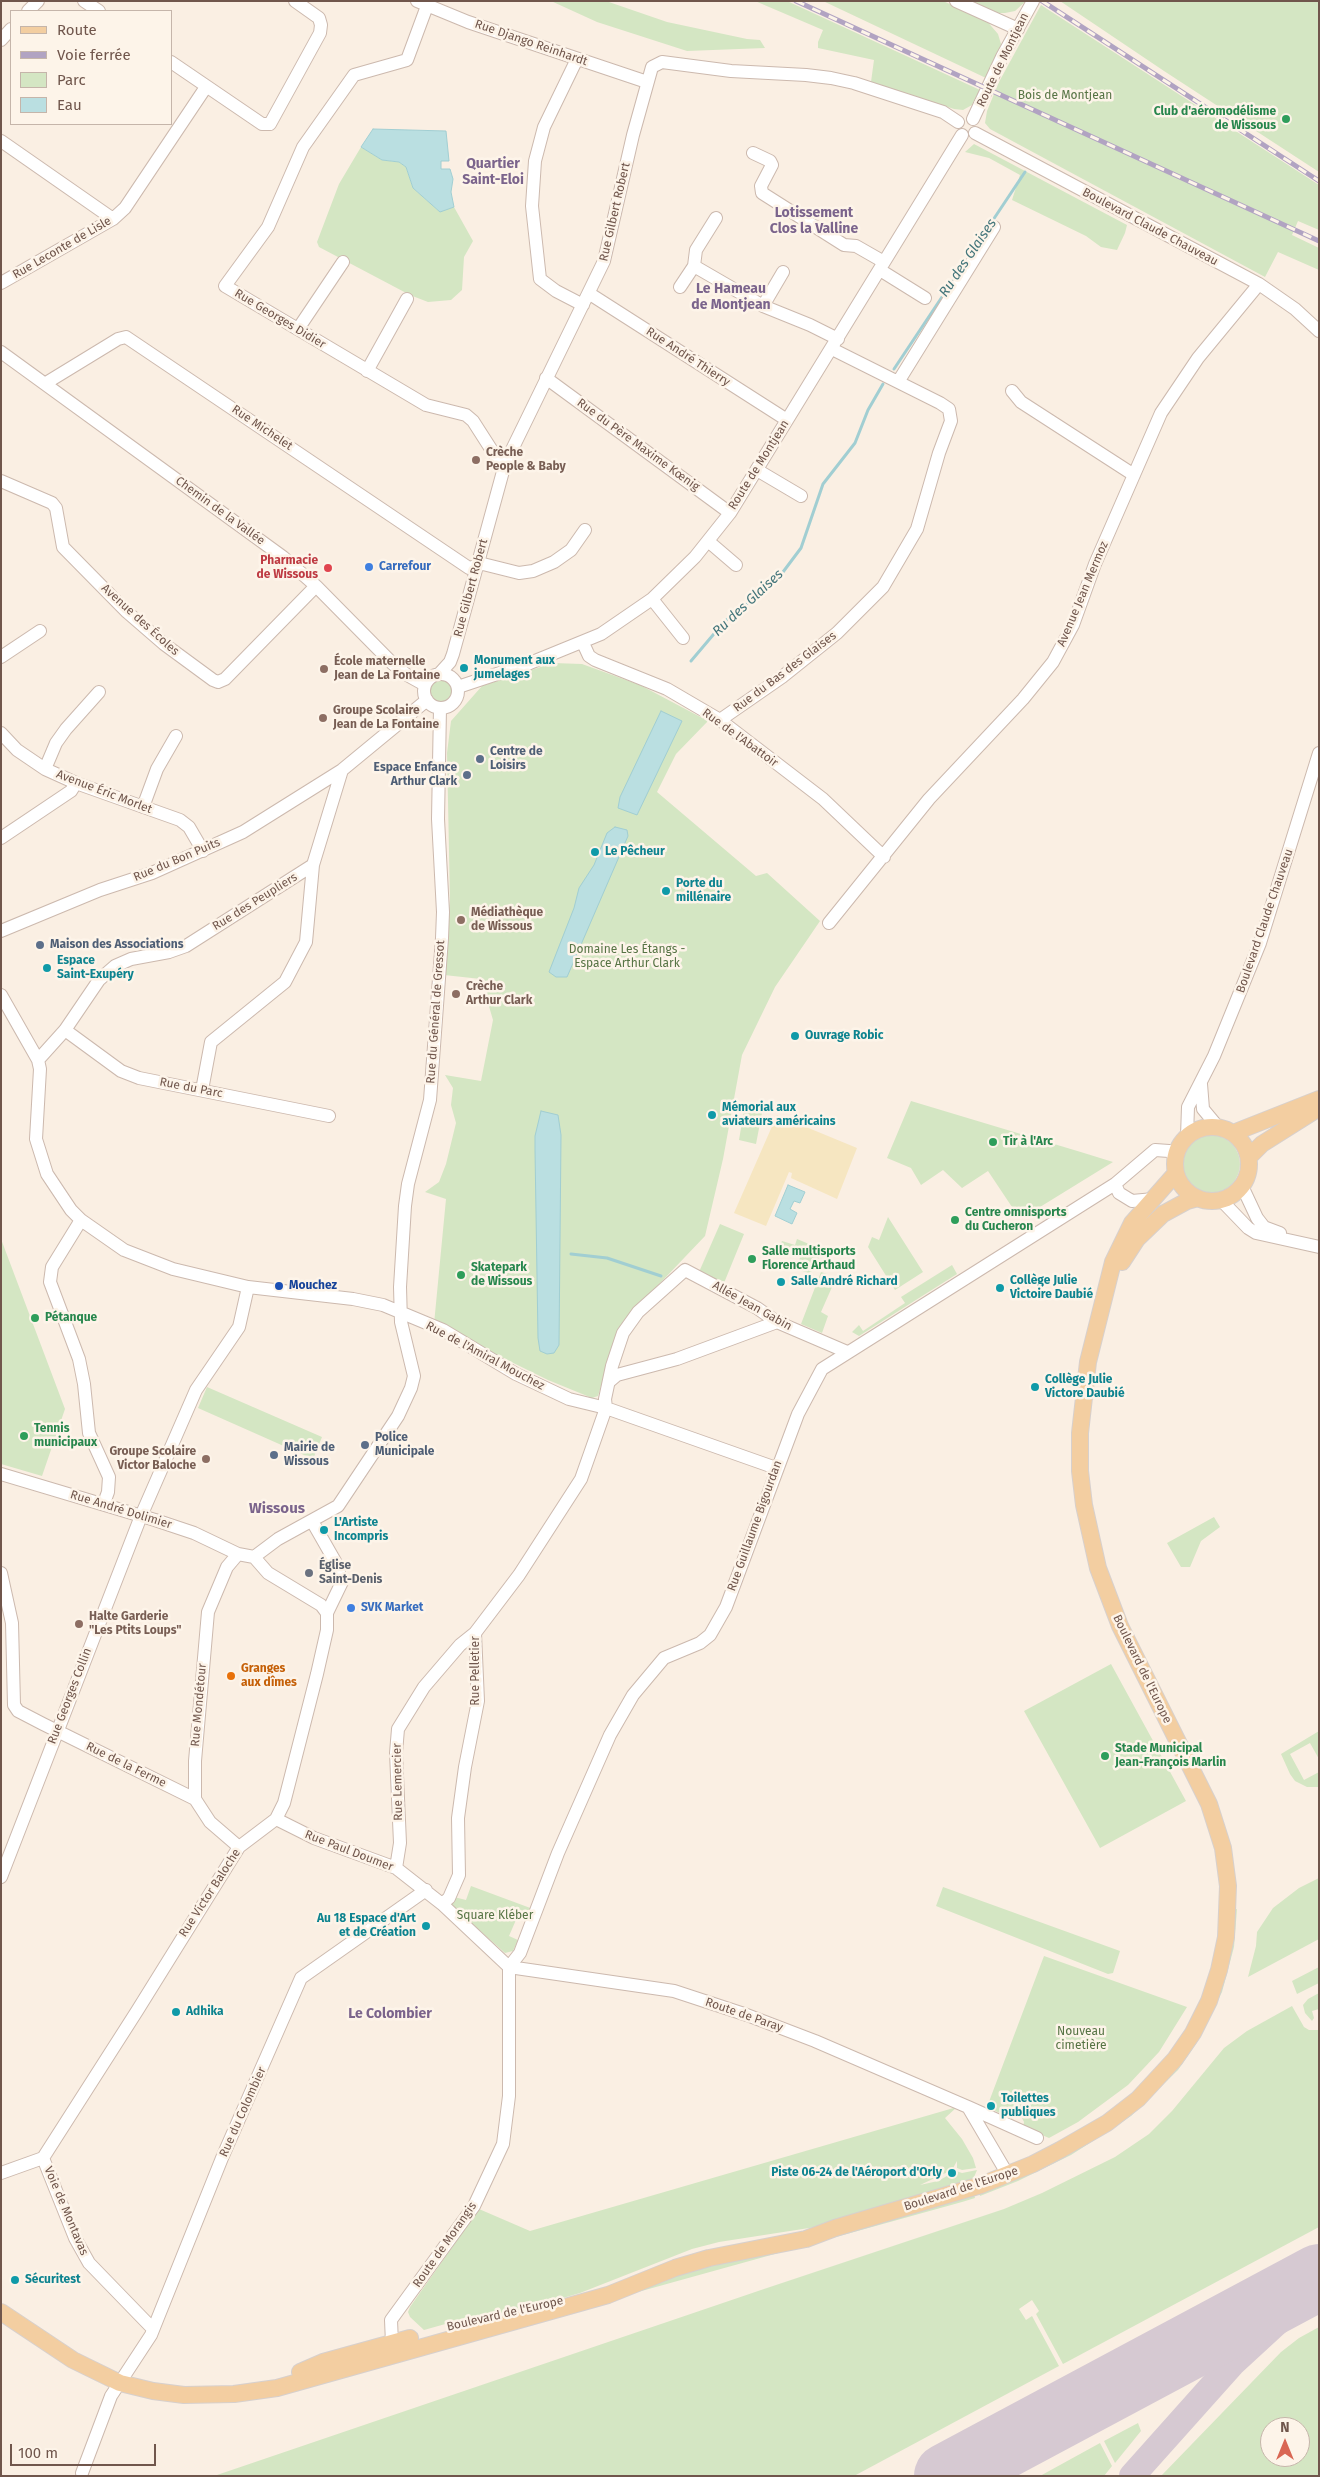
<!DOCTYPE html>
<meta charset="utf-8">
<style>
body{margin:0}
#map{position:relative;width:1320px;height:2477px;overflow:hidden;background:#faefe3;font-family:"Fira Sans",sans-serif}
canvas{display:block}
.frame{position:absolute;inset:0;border:2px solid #70564c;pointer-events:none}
.legend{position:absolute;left:10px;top:10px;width:162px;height:115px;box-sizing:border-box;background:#fdf4e9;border:1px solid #c5b5aa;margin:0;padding:6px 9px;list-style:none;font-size:15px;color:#70564c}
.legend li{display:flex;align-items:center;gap:10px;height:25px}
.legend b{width:25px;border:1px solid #c5b5aa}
.north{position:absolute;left:1260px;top:2417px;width:50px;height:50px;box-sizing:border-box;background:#fdf4e9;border:1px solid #c5b5aa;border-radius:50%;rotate:0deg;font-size:14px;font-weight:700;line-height:20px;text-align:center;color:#70564c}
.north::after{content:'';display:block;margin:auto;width:18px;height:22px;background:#d96653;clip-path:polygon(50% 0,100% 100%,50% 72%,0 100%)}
.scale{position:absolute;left:10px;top:2444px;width:146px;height:22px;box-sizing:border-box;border:2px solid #70564c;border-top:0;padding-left:6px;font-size:15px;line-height:18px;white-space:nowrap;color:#70564c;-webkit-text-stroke:4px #fdf4e9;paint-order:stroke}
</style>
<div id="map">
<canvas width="1320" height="2477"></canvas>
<div class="frame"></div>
<ul class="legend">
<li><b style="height:6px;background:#f3cea1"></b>Route</li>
<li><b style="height:6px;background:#b1a3c2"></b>Voie ferrée</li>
<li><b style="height:14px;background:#d4e6c3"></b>Parc</li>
<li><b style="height:14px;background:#badfe1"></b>Eau</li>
</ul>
<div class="north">N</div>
<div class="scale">100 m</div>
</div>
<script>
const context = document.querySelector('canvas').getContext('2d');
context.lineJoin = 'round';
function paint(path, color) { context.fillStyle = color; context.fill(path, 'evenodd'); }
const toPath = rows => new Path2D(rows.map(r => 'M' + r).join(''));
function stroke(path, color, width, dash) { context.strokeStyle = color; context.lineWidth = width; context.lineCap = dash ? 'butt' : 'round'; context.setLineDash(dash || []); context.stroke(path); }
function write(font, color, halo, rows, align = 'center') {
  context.font = font + ' "Fira Sans",sans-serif'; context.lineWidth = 5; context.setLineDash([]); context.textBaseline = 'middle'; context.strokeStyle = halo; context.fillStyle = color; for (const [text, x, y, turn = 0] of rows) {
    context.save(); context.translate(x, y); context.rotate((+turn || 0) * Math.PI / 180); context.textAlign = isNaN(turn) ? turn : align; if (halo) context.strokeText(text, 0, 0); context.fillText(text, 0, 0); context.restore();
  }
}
paint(toPath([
 [551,1,606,1,667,22,747,39,760,40,765,48,687,51,597,22],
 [755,1,787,1,980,90,972,105,963,110,954,109,871,82,874,60,818,48,818,42,823,30],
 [823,1,943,1,986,20,998,34,1001,44,1000,51,986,78],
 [968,1,1026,1,1015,11,1005,13,993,13],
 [1060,1,1319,1,1319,172,1164,71],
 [1041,5,1319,185,1319,230,1298,221,1292,235,1319,248,1319,270,1278,252,1265,277,990,129,985,123,987,111,999,82],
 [974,144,1127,225,1125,233,1117,250,1101,247,1086,236,1012,200,1020,175,989,158,965,152],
 [361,147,382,160,399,162,406,167,413,188,439,211,454,207,473,241,464,257,462,290,451,300,428,302,410,295,319,247,317,242,339,184],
 [553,663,582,664,640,685,708,721,676,754,657,792,756,876,767,873,820,921,775,987,742,1055,723,1159,705,1236,624,1321,609,1359,598,1396,592,1398,548,1380,434,1324,446,1199,425,1192,439,1182,446,1164,456,1123,451,1105,453,1088,445,1075,481,1081,493,1020,481,979,444,975,450,900,447,753,451,721,482,686],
 '429 691a12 12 0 1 1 24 0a12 12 0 1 1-24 0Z',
 [911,1101,1084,1153,1113,1162,1040,1207,1018,1216,988,1171,962,1188,943,1170,921,1185,911,1168,887,1158],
 [744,1110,762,1113,756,1144,739,1140],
 '1182 1164a29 29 0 1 1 58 0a29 29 0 1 1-58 0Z',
 [888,1217,923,1272,895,1290,868,1247,872,1237,879,1240],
 [720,1224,744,1234,724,1283,699,1272],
 [1,1239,65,1409,42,1476,1,1464],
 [797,1239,821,1249,815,1270,808,1273,800,1270,803,1265,798,1263,803,1250,791,1249,780,1245,782,1241,795,1245],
 [952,1265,957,1274,859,1336,852,1332,859,1325,863,1331,905,1303,901,1297],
 [821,1272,827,1274,825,1278,829,1281,832,1276,836,1278,821,1312,828,1316,822,1333,801,1324],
 [207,1387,322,1437,313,1459,198,1408],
 [1214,1517,1220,1527,1201,1541,1190,1567,1181,1567,1167,1543],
 [1111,1664,1186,1801,1100,1848,1024,1711],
 [1319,1731,1319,1759,1310,1743,1290,1754,1304,1780,1319,1772,1319,1787,1307,1787,1295,1781,1290,1774,1281,1754],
 [1319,1878,1319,1939,1248,1977,1256,1946,1257,1932,1273,1908,1299,1888],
 [471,1886,533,1909,530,1917,519,1913,509,1936,518,1940,513,1951,505,1953,450,1904,454,1897,466,1900],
 [943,1887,1120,1951,1113,1973,1108,1974,936,1906],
 [1237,1909,1234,1947,1222,1992,1196,2044,1178,2070,1131,2116,1104,2134,1071,2155,1018,2181,980,2196,979,2192,1060,2156,1188,2050,1234,1910],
 [1044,1956,1187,2007,1159,2052,1128,2085,1078,2122,1049,2138,1023,2127,1024,2122,1022,2118,1013,2116,1012,2119,987,2107],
 [1319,1967,1319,1983,1297,1994,1292,1981],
 [1319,1993,1319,2009,1312,2011,1314,2018,1312,2021,1305,2013,1303,2005,1308,1999],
 [1292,2006,1304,2027,1309,2030,1319,2030,1319,2227,1063,2364,1036,2314,1039,2311,1032,2300,1019,2309,1026,2320,1032,2316,1059,2366,854,2476,214,2476,764,2289,1004,2209,1042,2193,1115,2157,1149,2134,1172,2111,1224,2048,1247,2031],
 [957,2107,945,2118,962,2139,973,2158,976,2168,962,2170,957,2168,957,2161,952,2170,920,2185,938,2181,956,2171,962,2173,977,2170,972,2182,822,2226,719,2242,692,2249,580,2293,522,2310,463,2319,424,2330,410,2317,408,2312,410,2307,479,2209,530,2231],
 [974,2194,975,2198,962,2202,429,2350,650,2281],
 [1319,2327,1319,2476,1161,2476,1281,2352,1299,2338],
 [1270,2427,1300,2427,1300,2457,1270,2457],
 [1138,2423,1141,2431,1115,2463,1104,2441],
 [1100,2443,1112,2466,1104,2476,1040,2476]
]), '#d4e6c3');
paint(toPath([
 [777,1115,857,1148,837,1199,791,1178,792,1173,789,1172,766,1226,734,1213]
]), '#f6e6c1');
const water = toPath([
 [373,129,446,131,449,161,441,161,441,169,450,169,453,179,451,192,454,207,440,212,413,188,406,167,399,162,382,160,361,147,373,129],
 [661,711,682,721,637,815,618,808,620,797,661,711],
 [615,827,627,830,628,836,567,977,556,977,549,972,574,908,579,888,594,865,607,833,615,827],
 [541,1111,558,1115,561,1135,559,1345,554,1353,547,1354,540,1351,538,1338,535,1150,535,1136,541,1111],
 [788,1185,805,1192,800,1203,794,1201,790,1209,797,1213,792,1224,775,1216,788,1185]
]);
paint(water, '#badfe1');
stroke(water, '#a1ced2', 1);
stroke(toPath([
 [991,223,1025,172],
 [894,369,964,264],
 [691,661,724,622,777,580,801,548,823,484,855,443,868,410,883,384],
 [571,1254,607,1258,661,1276]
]), '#a1ced2', 3);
stroke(toPath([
 [1132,2476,1232,2364,1282,2318,1319,2289]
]), '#d6c9d2', 26);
stroke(toPath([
 [947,2476,1319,2277]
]), '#d6c9d2', 66);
const minor = toPath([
 [84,1,99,11],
 [417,1,468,22,647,82],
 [956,1,1018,29],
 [427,6,407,60,354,75,303,147,268,227,225,286,426,405,466,415,473,421,498,460,505,464],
 [28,11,38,1],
 [1,40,11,29],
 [577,59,544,127,535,161,532,206,540,279,556,291,583,305],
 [171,62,262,124,270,124,320,33,321,25,319,18,295,1],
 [973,119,1002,57,1033,1],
 [975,133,1259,284,1295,309,1319,331],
 [1,141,113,219],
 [753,153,770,161,772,165,761,186,762,193,844,245,856,246,884,262],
 [694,266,763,306,810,325,838,339],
 [880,270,925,298],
 [1,283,113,219,125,208,206,87],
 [680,287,694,266,696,250,716,218],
 [590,294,787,420],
 [763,306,783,272],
 [298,329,343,262],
 [1,352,283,557,316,586,393,664,407,675,425,685],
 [367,371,407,299],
 [546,378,730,513],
 [898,382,994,227],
 [46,383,118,339,126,337,469,568,483,564,519,573,533,571,554,562,571,550,585,530],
 [1012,391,1021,402,1134,475],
 [757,470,801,496],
 [1,481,52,503,56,508,63,547,127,612,164,644,213,680,218,682,225,679,316,586],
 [708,541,736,565],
 [652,599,683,638],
 [583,643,589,656,595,660,667,689,720,720,823,799,884,857],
 [1,657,40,631],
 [440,673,450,662,453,654,505,464,604,261,633,135,652,67,662,62,731,71,806,75,831,78,854,83,943,112,958,122],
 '424 691a17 17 0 1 1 34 0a17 17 0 1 1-34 0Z',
 [458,687,530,663,601,634,652,599,695,557,730,513,962,135],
 [720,720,782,677,837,633,883,587,917,529,939,453,951,421,949,409,940,403,832,349],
 [1,733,17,750,45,769,76,783,180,820,189,827,203,851],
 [45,769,56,743,66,729,99,692],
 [143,807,157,769,176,736],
 [1,838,71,791,76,783],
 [829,923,929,799,1023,699,1053,662,1073,625,1095,564,1161,413,1198,358,1259,284],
 [1,931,100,890,152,873,243,832,342,770,427,700],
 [1,995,38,1060,40,1069,36,1139,47,1174,71,1210,81,1220,124,1250,173,1269,248,1287,353,1299,383,1305,443,1330,516,1374,569,1399,606,1408,776,1468],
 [65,1030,121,1071,139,1078,329,1116],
 [38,1060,65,1030,99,980,115,966,131,959,169,952,186,946,313,865,342,770],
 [1201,1084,1203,1109,1218,1127],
 [202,1090,211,1042,285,982,306,942,313,865],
 [1187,1136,1188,1107,1214,1056,1260,943,1319,753],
 [1115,1184,1119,1193,1132,1201,1154,1199],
 [1242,1186,1257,1218,1264,1227,1280,1233],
 [1221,1200,1248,1228,1256,1233,1319,1247],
 [81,1220,52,1267,50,1282,79,1359,84,1384,89,1433,109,1477,108,1492,104,1503],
 [610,1381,617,1375,677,1359,777,1322],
 [1,1474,155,1520,194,1533,238,1554,254,1557,278,1539,338,1506,398,1416,411,1388,414,1376,401,1322,400,1287,405,1206,408,1184,430,1100,442,938,443,912,438,819,440,708],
 [238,1554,227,1567,208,1612,195,1761,195,1799,210,1822,239,1847],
 [254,1557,268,1573,321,1605,327,1613],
 [1,1573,12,1623,14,1705,18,1711,43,1724,195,1799],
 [276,1819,314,1838,396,1868,442,1904,509,1967],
 [396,1868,400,1843,396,1753,398,1729,424,1687,460,1645,475,1633],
 [1,1877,141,1516,196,1390,239,1327,248,1287],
 [442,1904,449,1898,459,1875,458,1818,465,1767,478,1701,475,1633,519,1575,581,1479,606,1408,605,1399,612,1366,623,1333,638,1312,685,1270,757,1308,777,1322,847,1352],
 [509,1967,520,1953,558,1853,610,1735,633,1695,664,1658,700,1643,710,1635,726,1607,798,1414,822,1369,1115,1184,1155,1150,1169,1151,1176,1156],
 [509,1967,674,1991,747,2015,815,2041,968,2107,1008,2175],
 [968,2107,1037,2138],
 [43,2158,75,2238,89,2263,153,2329],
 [1,2173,43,2158,137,2011,239,1847,276,1819,284,1803,317,1674,327,1630,327,1613,342,1582,336,1563,312,1521],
 [392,2343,391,2320,474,2206,503,2144,509,2096,509,1967],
 [82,2473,111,2396,151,2335,222,2158,301,1978,426,1890]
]);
const major = toPath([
 '1175 1164a37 37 0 1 1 74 0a37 37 0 1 1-74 0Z',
 [1233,1133,1319,1099],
 [1249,1157,1262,1144,1319,1108],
 [1122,1262,1137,1239,1163,1214,1187,1201,1198,1198],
 [1,2312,73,2360,120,2383,153,2391,184,2395,234,2394,277,2388,608,2295,675,2268,709,2258,806,2239,835,2228,981,2185,1033,2164,1060,2150,1107,2123,1138,2099,1175,2059,1193,2033,1209,2001,1219,1970,1226,1937,1228,1886,1223,1848,1209,1804,1120,1626,1098,1568,1084,1505,1080,1471,1080,1433,1088,1362,1113,1262,1132,1223,1176,1173],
 [300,2372,323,2362,410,2338]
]);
stroke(minor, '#ccb9ae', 14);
stroke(major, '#d7d0cd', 18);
stroke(minor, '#fff', 12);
stroke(major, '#f3cea1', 16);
const rail = toPath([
 [796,1,1319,241],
 [1042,1,1319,181]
]);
stroke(rail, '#b1a3c2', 5);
stroke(rail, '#fdf4e9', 3, [9]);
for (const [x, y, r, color] of [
 [1286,119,5,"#2e9e5b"],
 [476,460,5,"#8d6e63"],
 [369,567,5,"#3f7fe0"],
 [328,568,5,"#e0444e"],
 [464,668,5,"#0f9aa8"],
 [324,669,5,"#8d6e63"],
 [323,718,5,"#8d6e63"],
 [480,759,5,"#5c6f8a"],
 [467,775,5,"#5c6f8a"],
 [595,852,5,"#0f9aa8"],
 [666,891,5,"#0f9aa8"],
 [461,920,5,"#8d6e63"],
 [40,945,5,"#5c6f8a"],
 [47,968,5,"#0f9aa8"],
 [456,994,5,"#8d6e63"],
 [795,1036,5,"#0f9aa8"],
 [712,1115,5,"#0f9aa8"],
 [993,1142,5,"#2e9e5b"],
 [955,1220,5,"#2e9e5b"],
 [752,1259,5,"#2e9e5b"],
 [461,1275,5,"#2e9e5b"],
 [781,1282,5,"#0f9aa8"],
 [279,1286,5,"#1a4fb4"],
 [1000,1288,5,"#0f9aa8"],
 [35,1318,5,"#2e9e5b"],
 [1035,1387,5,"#0f9aa8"],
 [24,1436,5,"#2e9e5b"],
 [365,1445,5,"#5c6f8a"],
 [274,1455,5,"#5c6f8a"],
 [206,1459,5,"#8d6e63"],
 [324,1530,5,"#0f9aa8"],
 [309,1573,5,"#6b7280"],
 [351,1608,5,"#3f7fe0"],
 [79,1624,5,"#8d6e63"],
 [231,1676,5,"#e8710a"],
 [1105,1756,5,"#2e9e5b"],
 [426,1926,5,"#0f9aa8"],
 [176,2012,5,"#0f9aa8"],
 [991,2106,5,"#0f9aa8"],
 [952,2173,5,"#0f9aa8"],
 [15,2280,5,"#0f9aa8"]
]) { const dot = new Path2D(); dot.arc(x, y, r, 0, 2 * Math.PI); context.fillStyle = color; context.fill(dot); stroke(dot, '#fdf4e9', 2); }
write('12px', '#70564c', '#fdf4e9', [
 ["Rue Django Reinhardt",531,43,19],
 ["Route de Montjean",1003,60,-64],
 ["Rue Gilbert Robert",615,212,-77],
 ["Boulevard Claude Chauveau",1150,227,28],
 ["Rue Leconte de Lisle",62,248,-30],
 ["Rue Georges Didier",280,319,31],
 ["Rue André Thierry",688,357,33],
 ["Rue Michelet",262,428,34],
 ["Rue du Père Maxime Kœnig",638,445,36],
 ["Route de Montjean",759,465,-58],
 ["Chemin de la Vallée",220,511,36],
 ["Rue Gilbert Robert",471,588,-75],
 ["Avenue Jean Mermoz",1083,594,-67],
 ["Avenue des Écoles",140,620,42],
 ["Rue du Bas des Glaises",785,672,-37],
 ["Rue de l'Abattoir",740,738,36],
 ["Avenue Éric Morlet",104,792,21],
 ["Rue du Bon Puits",177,860,-23],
 ["Rue des Peupliers",255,902,-32],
 ["Boulevard Claude Chauveau",1265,921,-71],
 ["Rue du Général de Gressot",436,1012,-86],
 ["Rue du Parc",191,1088,11],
 ["Allée Jean Gabin",752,1306,29],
 ["Rue de l'Amiral Mouchez",485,1356,28],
 ["Rue André Dolimier",121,1510,17],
 ["Rue Guillaume Bigourdan",755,1526,-70],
 ["Boulevard de l'Europe",1142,1669,64],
 ["Rue Pelletier",476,1671,-90],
 ["Rue Georges Collin",70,1696,-69],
 ["Rue Mondétour",199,1705,-85],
 ["Rue de la Ferme",126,1765,26],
 ["Rue Lemercier",398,1782,-91],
 ["Rue Paul Doumer",349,1851,21],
 ["Rue Victor Baloche",210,1893,-57],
 ["Route de Paray",744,2015,19],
 ["Rue du Colombier",243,2112,-66],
 ["Boulevard de l'Europe",961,2189,-18],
 ["Voie de Montavas",66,2211,67],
 ["Route de Morangis",445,2245,-55],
 ["Boulevard de l'Europe",505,2314,-13]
]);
write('12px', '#577445', '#fdf4e9', [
 ["Bois de Montjean",1065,96],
 ["Domaine Les Étangs -",627,950],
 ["Espace Arthur Clark",627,964],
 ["Square Kléber",495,1916],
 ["Nouveau",1081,2032],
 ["cimetière",1081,2046]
]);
write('bold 12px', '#27864d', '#fdf4e9', [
 ["Club d'aéromodélisme",1276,112,"right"],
 ["de Wissous",1276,126,"right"],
 ["Tir à l'Arc",1003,1142],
 ["Centre omnisports",965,1213],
 ["du Cucheron",965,1227],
 ["Salle multisports",762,1252],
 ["Florence Arthaud",762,1266],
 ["Skatepark",471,1268],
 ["de Wissous",471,1282],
 ["Pétanque",45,1318],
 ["Tennis",34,1429],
 ["municipaux",34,1443],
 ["Stade Municipal",1115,1749],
 ["Jean-François Marlin",1115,1763]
], 'left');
write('bold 12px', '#785e54', '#fdf4e9', [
 ["Crèche",486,453],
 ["People & Baby",486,467],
 ["École maternelle",334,662],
 ["Jean de La Fontaine",334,676],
 ["Groupe Scolaire",333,711],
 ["Jean de La Fontaine",333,725],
 ["Médiathèque",471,913],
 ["de Wissous",471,927],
 ["Crèche",466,987],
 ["Arthur Clark",466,1001],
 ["Groupe Scolaire",196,1452,"right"],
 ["Victor Baloche",196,1466,"right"],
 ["Halte Garderie",89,1617],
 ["\"Les Ptits Loups\"",89,1631]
], 'left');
write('bold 12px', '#be3a42', '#fdf4e9', [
 ["Pharmacie",318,561],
 ["de Wissous",318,575]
], 'right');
write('bold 12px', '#366cbe', '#fdf4e9', [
 ["Carrefour",379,567],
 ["SVK Market",361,1608]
], 'left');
write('bold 12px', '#0d838f', '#fdf4e9', [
 ["Monument aux",474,661],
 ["jumelages",474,675],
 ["Le Pêcheur",605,852],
 ["Porte du",676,884],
 ["millénaire",676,898],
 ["Espace",57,961],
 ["Saint-Exupéry",57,975],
 ["Ouvrage Robic",805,1036],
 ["Mémorial aux",722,1108],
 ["aviateurs américains",722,1122],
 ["Collège Julie",1010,1281],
 ["Victoire Daubié",1010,1295],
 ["Salle André Richard",791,1282],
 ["Collège Julie",1045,1380],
 ["Victore Daubié",1045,1394],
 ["L'Artiste",334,1523],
 ["Incompris",334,1537],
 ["Au 18 Espace d'Art",416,1919,"right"],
 ["et de Création",416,1933,"right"],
 ["Adhika",186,2012],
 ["Toilettes",1001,2099],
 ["publiques",1001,2113],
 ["Piste 06-24 de l'Aéroport d'Orly",942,2173,"right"],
 ["Sécuritest",25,2280]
], 'left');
write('bold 12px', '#4e5e75', '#fdf4e9', [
 ["Centre de",490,752],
 ["Loisirs",490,766],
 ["Espace Enfance",457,768,"right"],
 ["Arthur Clark",457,782,"right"],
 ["Maison des Associations",50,945],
 ["Police",375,1438],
 ["Municipale",375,1452],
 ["Mairie de",284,1448],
 ["Wissous",284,1462]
], 'left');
write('bold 12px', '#164399', '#fdf4e9', [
 ["Mouchez",289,1286]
], 'left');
write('bold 12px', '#5b616d', '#fdf4e9', [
 ["Église",319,1566],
 ["Saint-Denis",319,1580]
], 'left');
write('bold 12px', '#c56008', '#fdf4e9', [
 ["Granges",241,1669],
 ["aux dîmes",241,1683]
], 'left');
write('bold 14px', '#7b648c', '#fdf4e9', [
 ["Quartier",493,164],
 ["Saint-Eloi",493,180],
 ["Lotissement",814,213],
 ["Clos la Valline",814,229],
 ["Le Hameau",731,289],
 ["de Montjean",731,305],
 ["Le Colombier",390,2014]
]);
write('italic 14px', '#44767b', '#fdf4e9', [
 ["Ru des Glaises",968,258,-56],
 ["Ru des Glaises",748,603,-43]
]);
write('bold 15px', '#7b648c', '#fdf4e9', [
 ["Wissous",277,1509]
]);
</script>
